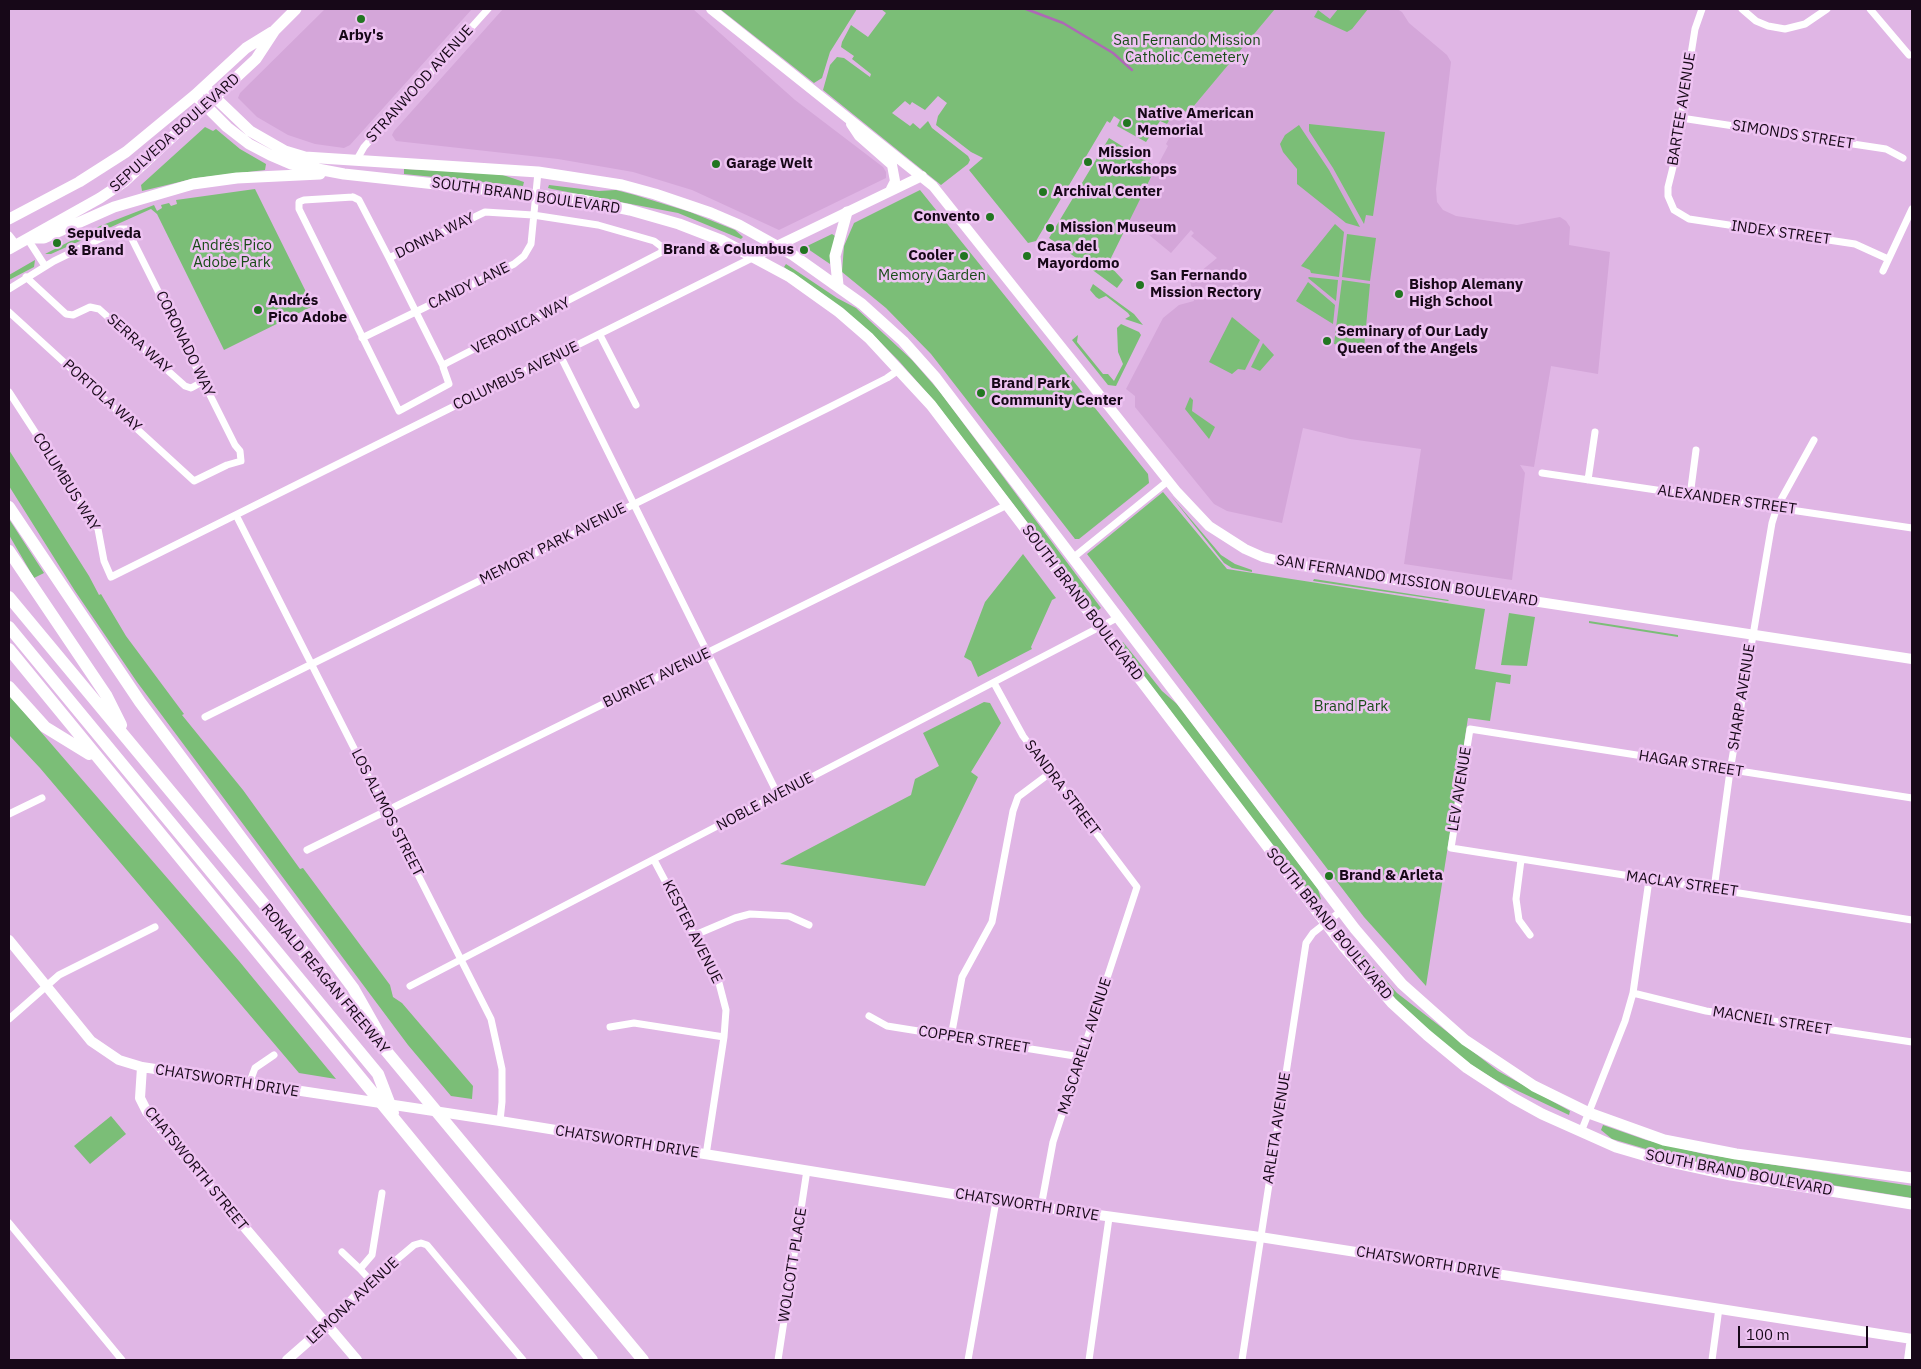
<!DOCTYPE html>
<meta charset="utf-8">
<style>
body{margin:0}
#map{position:relative;width:1921px;height:1369px;overflow:hidden;background:#e0b6e5;font-family:"IBM Plex Sans",sans-serif}
canvas{display:block}
.frame{position:absolute;inset:0;border:10px solid #170818;pointer-events:none}
.scale{position:absolute;left:1738px;top:1326px;width:130px;height:22px;box-sizing:border-box;border:2px solid #170818;border-top:0;padding-left:6px;font-size:15px;line-height:18px;white-space:nowrap;color:#170818;-webkit-text-stroke:4px #eec3f2;paint-order:stroke}
</style>
<div id="map">
<canvas width="1921" height="1369"></canvas>
<div class="frame"></div>
<div class="scale">100 m</div>
</div>
<script>
const context = document.querySelector('canvas').getContext('2d');
context.lineJoin = 'round';
function paint(path, color) { context.fillStyle = color; context.fill(path, 'evenodd'); }
const toPath = rows => new Path2D(rows.map(r => 'M' + r).join(''));
function stroke(path, color, width, dash) { context.strokeStyle = color; context.lineWidth = width; context.lineCap = dash ? 'butt' : 'round'; context.setLineDash(dash || []); context.stroke(path); }
function write(font, color, halo, rows, align = 'center') {
  context.font = font + ' "IBM Plex Sans",sans-serif'; context.lineWidth = 5; context.setLineDash([]); context.textBaseline = 'middle'; context.strokeStyle = halo; context.fillStyle = color; for (const [text, x, y, turn = 0] of rows) {
    context.save(); context.translate(x, y); context.rotate((+turn || 0) * Math.PI / 180); context.textAlign = isNaN(turn) ? turn : align; if (halo) context.strokeText(text, 0, 0); context.fillText(text, 0, 0); context.restore();
  }
}
paint(toPath([
 [325,9,472,9,350,145,344,148,315,144,288,135,257,117,238,98,240,93],
 [503,9,693,9,795,100,883,167,886,172,886,178,779,230,692,190,633,172,558,159,396,141,392,135,394,131],
 [1275,9,1397,9,1402,12,1409,23,1447,55,1451,62,1436,189,1437,202,1443,210,1456,216,1517,225,1560,217,1566,221,1570,227,1569,245,1610,252,1598,374,1551,366,1534,467,1520,465,1525,473,1512,580,1404,564,1421,449,1350,439,1303,428,1282,523,1227,511,1214,504,1135,407,1135,396,1126,389,1163,318,1179,305,1194,301,1190,280,1217,258,1191,236,1194,233,1191,230,1171,253,1143,230,1127,223,1168,146,1166,144,1174,129,1167,124,1179,107,1188,113]
]), '#d4a6d9');
paint(toPath([
 [720,9,857,9,830,52,822,78,814,83],
 [881,9,1275,9,1188,113,1178,107,1167,124,1160,121,1146,142,1117,126,1120,120,1114,116,1110,123,1107,121,1036,241,1028,243,969,170,983,158,971,152,936,125,938,116,947,103,938,96,925,110,912,102,910,105,905,101,892,113,910,126,913,123,920,129,928,121,932,128,968,156,970,160,968,164,941,185,823,90,830,65,837,57,844,58,870,77,871,74,852,59,854,56,841,47,842,42,851,25,868,37,886,13],
 [1338,9,1368,9,1352,29,1347,32,1314,17,1318,10,1330,19],
 [1309,124,1385,132,1373,216,1366,215,1364,224,1333,168,1309,131],
 [1299,125,1329,170,1360,227,1346,223,1297,184,1297,169,1283,152,1280,144,1285,135],
 [205,127,213,131,216,129,240,149,266,164,265,170,196,178,142,191,141,185],
 [1109,138,1156,167,1108,264,1123,280,1117,288,1049,238],
 [404,169,484,173,503,175,524,182,523,186,404,174],
 [549,185,599,191,616,190,635,195,690,212,735,230,743,237,741,239,678,213,552,189,548,188],
 [255,189,313,306,224,350,157,214,151,209,51,254,45,254,100,226,154,205,157,211,162,208,161,205,169,203,171,206,177,204,176,200],
 [920,190,1148,474,1149,483,1079,539,1075,539,931,354,886,308,842,272,844,246,854,223],
 [1335,224,1344,232,1339,277,1311,273,1310,270,1301,266],
 [832,234,835,236,830,264,805,247],
 [1347,234,1376,238,1370,281,1342,277],
 [35,260,34,267,9,280,9,275],
 [786,264,837,298,856,308,912,360,940,392,1101,608,1096,612,935,402,899,361,875,337,788,270,784,267],
 [1309,277,1338,280,1336,301,1308,278],
 [1342,280,1370,284,1364,348,1334,344],
 [1308,282,1335,305,1333,324,1296,301],
 [1093,284,1134,314,1143,325,1125,319,1130,316,1128,313,1106,296,1099,299,1096,297,1090,290],
 [1232,317,1260,340,1245,370,1238,369,1232,374,1209,362],
 [1121,324,1139,332,1141,335,1116,386,1108,385,1072,340,1078,335,1077,342,1103,374,1108,374,1114,381,1123,364,1118,352,1117,328],
 [1263,343,1274,355,1260,371,1251,367],
 [1190,397,1193,400,1192,411,1215,427,1209,439,1185,409],
 [9,450,89,576,99,595,101,594,126,636,184,714,182,715,243,790,300,869,303,868,390,985,393,997,402,1003,473,1086,472,1099,451,1096,408,1045,137,682,75,591,9,486],
 [1163,492,1227,569,1485,609,1475,669,1511,675,1510,684,1496,682,1490,721,1468,718,1426,986,1364,917,1087,554],
 [1171,496,1221,555,1235,564,1252,570,1252,572,1232,568,1224,563],
 [9,519,44,573,34,578,9,535],
 [1023,554,1056,598,1052,600,1031,647,1032,649,978,677,971,661,964,657,985,602],
 [1314,579,1449,600,1448,601,1313,581],
 [1509,613,1535,617,1527,666,1501,665],
 [1589,621,1678,635,1678,637,1589,623],
 [1123,642,1162,691,1177,704,1318,889,1321,899,1316,903,1124,650,1121,644],
 [9,695,239,961,336,1079,299,1073,40,768,9,735],
 [984,702,990,703,1001,723,971,772,978,777,925,886,780,864,911,795,915,779,939,766,923,733],
 [1346,935,1397,993,1498,1071,1570,1111,1569,1115,1499,1082,1471,1065,1436,1037,1393,997,1343,937],
 [111,1116,126,1134,90,1164,74,1146],
 [1603,1125,1646,1140,1704,1154,1912,1186,1912,1198,1690,1162,1612,1139,1601,1130]
]), '#7bbe77');
stroke(toPath([
 [1026,9,1063,23,1113,53,1132,70]
]), '#ad69b5', 2.5);
stroke(toPath([
 [1702,9,1695,29,1673,167,1668,187,1668,196,1674,210,1689,219,1855,244,1888,259],
 [1742,9,1756,21,1768,26,1785,29,1805,24,1827,9],
 [1870,9,1909,55],
 [1681,118,1886,149,1903,158],
 [356,161,364,147,488,9],
 [353,197,359,200,389,258,485,212,533,215,598,225,654,241,662,247,662,252,445,364,443,367,449,384,399,411,299,209,299,202,304,200,353,197],
 [9,235,16,244],
 [27,238,45,266],
 [389,258,443,366],
 [1883,271,1912,209],
 [26,277,66,314,73,315,90,307,99,309,185,386,191,388,204,381],
 [9,289,54,261,120,229,127,229,235,445,240,451,241,461,227,465,194,481,9,312],
 [600,335,636,405],
 [362,338,514,264,524,256,531,244,538,172],
 [560,355,778,795],
 [9,392,98,529,104,561,111,577,754,257],
 [1542,473,1912,528],
 [1588,480,1595,432],
 [1690,496,1696,450],
 [236,515,491,1019,502,1069,502,1102,500,1121],
 [1074,557,1168,481],
 [994,683,1023,736,1137,887,1053,1142,1041,1207],
 [205,717,830,407,887,378,900,369],
 [1912,798,1470,729,1451,848,1912,920],
 [9,814,42,798],
 [307,850,1007,505],
 [654,860,719,983,726,1010,724,1037,706,1155],
 [1521,860,1516,899,1519,920,1530,935],
 [1714,889,1730,771,1772,523,1777,507,1814,440],
 [695,935,735,918,750,914,789,916,809,925],
 [410,986,1119,617],
 [1633,993,1706,1011,1912,1042],
 [869,1016,887,1026,1081,1057],
 [9,1019,59,975,155,927],
 [610,1027,634,1023,724,1037],
 [951,1037,962,977,992,922,1013,811,1018,797,1050,773],
 [249,1084,255,1068,274,1055],
 [1581,1132,1625,1021,1633,993,1649,880],
 [9,1223,122,1360],
 [342,1252,360,1269,372,1255,382,1193],
 [360,1269,371,1281],
 [327,1325,356,1294,414,1245,421,1243,427,1245,523,1360],
 [778,1360,807,1170],
 [968,1360,996,1201],
 [1089,1360,1109,1218],
 [1242,1360,1306,943,1313,933,1341,911],
 [1712,1360,1719,1308]
]), '#fff', 7);
stroke(toPath([
 [711,9,933,186,1177,492,1209,526,1245,549,1263,557,1297,565,1912,659],
 [851,124,859,136,892,165,895,181,890,191],
 [754,257,922,176],
 [9,940,91,1041,119,1060,142,1067,500,1121,996,1201,1260,1237,1912,1339],
 [142,1067,140,1098,147,1112,357,1360],
 [287,1360,327,1325]
]), '#fff', 10);
stroke(toPath([
 [204,87,250,131,285,151,305,157,538,172,622,185,655,194,711,213,739,225,793,255,862,304,903,341,936,378,1355,929,1402,984,1465,1040,1534,1086,1589,1113,1664,1140,1736,1154,1912,1178],
 [195,95,227,127,249,144,270,155,291,164,344,174,582,200,630,210,679,224,723,241,790,277,839,312,869,338,931,405,1344,947,1392,1003,1427,1035,1467,1068,1513,1098,1542,1114,1616,1147,1657,1159,1731,1175,1912,1204],
 [9,219,79,182,126,152,195,95,246,48,272,32],
 [29,238,44,238,114,207,193,184,237,178,320,174],
 [9,249,100,198,124,182,256,59,275,30,296,9],
 [838,285,835,256,847,212]
]), '#fff', 11);
stroke(toPath([
 [9,507,140,702,353,988,379,1034],
 [9,551,106,695,121,725],
 [9,597,643,1360],
 [9,627,378,1074,393,1113],
 [9,649,592,1360],
 [9,687,45,727,89,754],
 [1910,1360,1912,1345]
]), '#fff', 12);
for (const [x, y, r, color] of [
 [361,19,5,"#227621"],
 [1127,123,5,"#227621"],
 [1088,162,5,"#227621"],
 [716,164,5,"#227621"],
 [1043,192,5,"#227621"],
 [990,217,5,"#227621"],
 [1050,228,5,"#227621"],
 [57,243,5,"#227621"],
 [804,250,5,"#227621"],
 [964,256,5,"#227621"],
 [1027,256,5,"#227621"],
 [1140,285,5,"#227621"],
 [1399,294,5,"#227621"],
 [258,310,5,"#227621"],
 [1327,341,5,"#227621"],
 [981,393,5,"#227621"],
 [1329,876,5,"#227621"]
]) { const dot = new Path2D(); dot.arc(x, y, r, 0, 2 * Math.PI); context.fillStyle = color; context.fill(dot); stroke(dot, '#eec3f2', 2); }
write('bold 15px', '#170818', '#eec3f2', [
 ["Arby's",361,36,"center"],
 ["Native American",1137,114],
 ["Memorial",1137,131],
 ["Mission",1098,153],
 ["Workshops",1098,170],
 ["Garage Welt",726,164],
 ["Archival Center",1053,192],
 ["Convento",980,217,"right"],
 ["Mission Museum",1060,228],
 ["Sepulveda",67,234],
 ["& Brand",67,251],
 ["Casa del",1037,247],
 ["Mayordomo",1037,264],
 ["Brand & Columbus",794,250,"right"],
 ["Cooler",954,256,"right"],
 ["San Fernando",1150,276],
 ["Mission Rectory",1150,293],
 ["Bishop Alemany",1409,285],
 ["High School",1409,302],
 ["Andrés",268,301],
 ["Pico Adobe",268,318],
 ["Seminary of Our Lady",1337,332],
 ["Queen of the Angels",1337,349],
 ["Brand Park",991,384],
 ["Community Center",991,401],
 ["Brand & Arleta",1339,876]
], 'left');
write('15px', '#194c18', '#eec3f2', [
 ["San Fernando Mission",1187,41],
 ["Catholic Cemetery",1187,58],
 ["Andrés Pico",232,246],
 ["Adobe Park",232,263],
 ["Memory Garden",932,276],
 ["Brand Park",1351,707]
]);
write('15px', '#170818', '#eec3f2', [
 ["STRANWOOD AVENUE",420,84,-48],
 ["BARTEE AVENUE",1682,109,-81],
 ["SEPULVEDA BOULEVARD",175,133,-42],
 ["SIMONDS STREET",1793,135,9],
 ["SOUTH BRAND BOULEVARD",526,196,8],
 ["INDEX STREET",1781,233,8],
 ["DONNA WAY",435,236,-26],
 ["CANDY LANE",469,286,-26],
 ["VERONICA WAY",521,326,-27],
 ["SERRA WAY",139,344,42],
 ["CORONADO WAY",185,344,64],
 ["COLUMBUS AVENUE",516,376,-26],
 ["PORTOLA WAY",102,396,42],
 ["COLUMBUS WAY",66,482,58],
 ["ALEXANDER STREET",1727,500,8],
 ["MEMORY PARK AVENUE",553,544,-27],
 ["SAN FERNANDO MISSION BOULEVARD",1407,581,9],
 ["SOUTH BRAND BOULEVARD",1082,603,53],
 ["BURNET AVENUE",657,678,-26],
 ["SHARP AVENUE",1742,697,-81],
 ["HAGAR STREET",1691,764,9],
 ["SANDRA STREET",1062,788,53],
 ["LEV AVENUE",1460,789,-81],
 ["NOBLE AVENUE",765,802,-28],
 ["LOS ALIMOS STREET",387,813,63],
 ["MACLAY STREET",1682,884,8],
 ["SOUTH BRAND BOULEVARD",1329,924,51],
 ["KESTER AVENUE",692,932,63],
 ["RONALD REAGAN FREEWAY",325,979,50],
 ["MACNEIL STREET",1772,1021,9],
 ["COPPER STREET",974,1040,9],
 ["MASCARELL AVENUE",1085,1046,-72],
 ["CHATSWORTH DRIVE",227,1081,9],
 ["ARLETA AVENUE",1277,1128,-81],
 ["CHATSWORTH DRIVE",627,1142,9],
 ["CHATSWORTH STREET",196,1169,51],
 ["SOUTH BRAND BOULEVARD",1739,1173,11],
 ["CHATSWORTH DRIVE",1027,1205,9],
 ["CHATSWORTH DRIVE",1428,1263,9],
 ["WOLCOTT PLACE",793,1265,-81],
 ["LEMONA AVENUE",353,1301,-43]
]);
</script>
